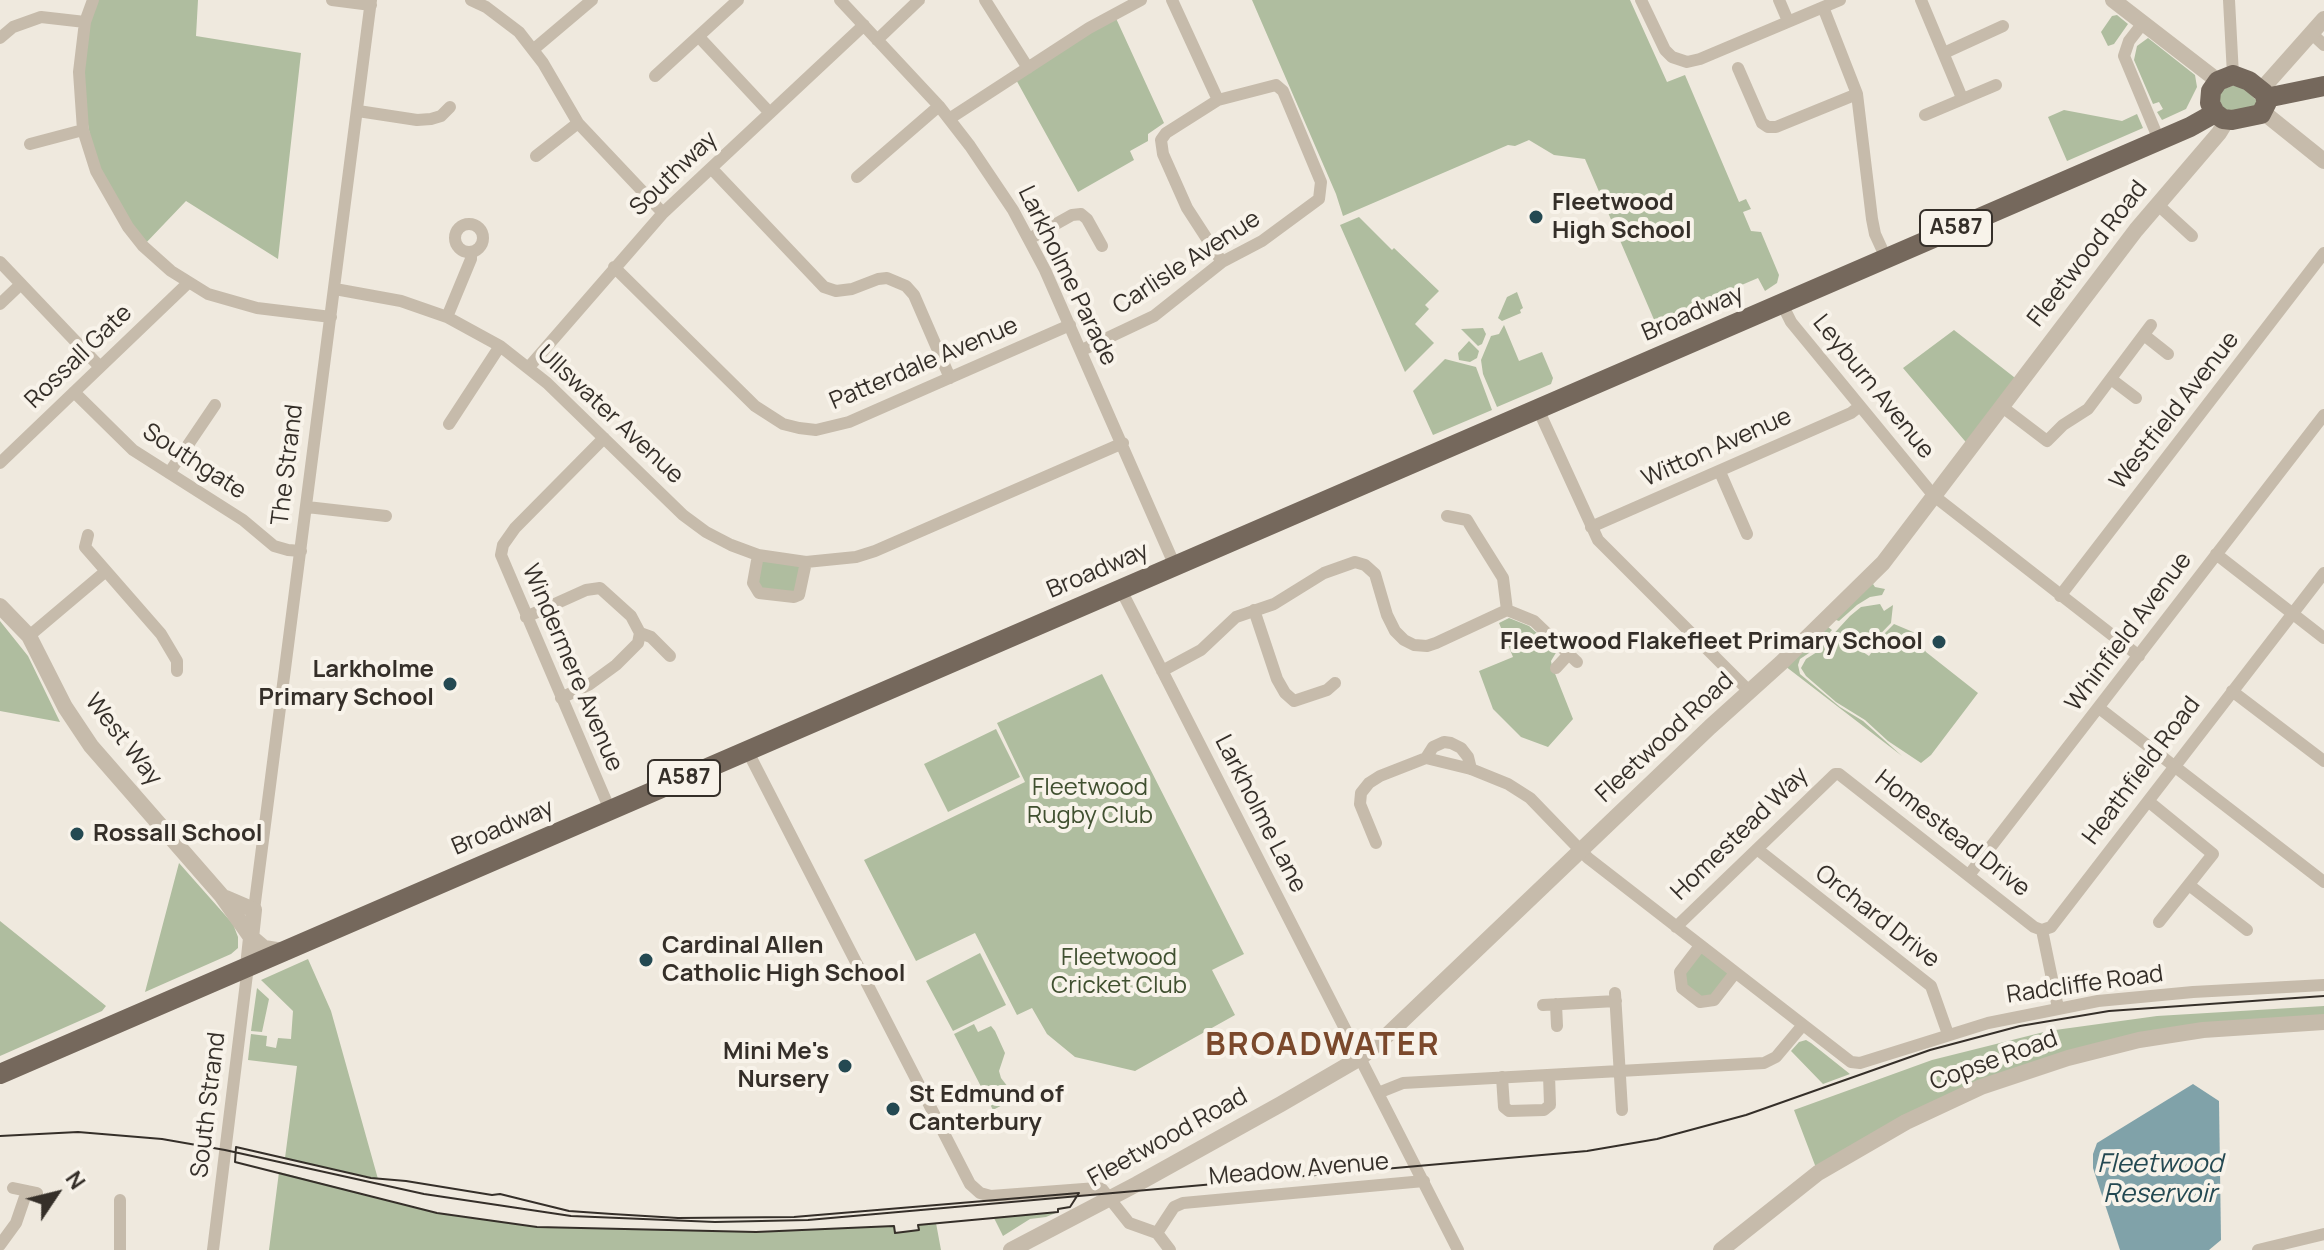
<!DOCTYPE html>
<style>
body{margin:0}
#map{position:relative;width:2324px;height:1250px;overflow:hidden;background:#efe9de;font-family:Manrope,sans-serif}
canvas{display:block}
.north{position:absolute;left:16px;top:1154px;width:80px;height:80px;-webkit-text-stroke:6px #f8f3ea;paint-order:stroke;rotate:55deg;font-size:22px;font-weight:700;line-height:32px;text-align:center;color:#352f29}
.north::after{content:'';display:block;margin:auto;width:28px;height:36px;background:#352f29;clip-path:polygon(50% 0,100% 100%,50% 72%,0 100%)}
</style>
<div id="map">
<canvas width="2324" height="1250"></canvas>
<div class="north">N</div>
</div>
<script>
const context = document.querySelector('canvas').getContext('2d');
context.lineJoin = 'round';
function paint(path, color) { context.fillStyle = color; context.fill(path, 'evenodd'); }
const toPath = rows => new Path2D(rows.map(r => 'M' + r).join(''));
function stroke(path, color, width, dash) { context.strokeStyle = color; context.lineWidth = width; context.lineCap = dash ? 'butt' : 'round'; context.setLineDash(dash || []); context.stroke(path); }
function write(font, color, halo, rows, align = 'center') {
  context.font = font + ' Manrope,sans-serif'; context.lineWidth = 8; context.setLineDash([]); context.textBaseline = 'middle'; context.strokeStyle = halo; context.fillStyle = color; for (const [text, x, y, turn = 0] of rows) {
    context.save(); context.translate(x, y); context.rotate((+turn || 0) * Math.PI / 180); context.textAlign = isNaN(turn) ? turn : align; if (halo) context.strokeText(text, 0, 0); context.fillText(text, 0, 0); context.restore();
  }
}
paint(toPath([
 [93,0,198,0,196,36,301,53,278,259,186,201,143,246,96,171,79,72],
 [1252,0,1630,0,1667,82,1685,75,1739,202,1746,199,1751,209,1743,212,1751,231,1761,232,1779,275,1777,283,1765,291,1758,278,1655,322,1585,159,1554,155,1529,140,1515,146,1508,145,1343,216,1336,194],
 [1114,14,1164,123,1148,134,1148,141,1130,151,1134,160,1078,192,1014,76],
 [2117,15,2128,24,2114,44,2108,46,2101,32,2112,16],
 [2148,38,2195,75,2197,87,2186,109,2162,120,2157,112,2163,109,2159,102,2153,104,2134,60,2137,46],
 [2240,83,2257,101,2257,106,2226,114,2216,92],
 [2064,110,2122,121,2137,114,2143,128,2067,161,2048,117],
 [1359,217,1392,250,1394,248,1439,291,1425,305,1429,309,1415,324,1434,343,1405,372,1340,225],
 [1517,292,1523,308,1520,310,1521,313,1502,321,1498,318,1507,297],
 [1504,325,1519,361,1542,352,1553,378,1551,384,1497,407,1483,374,1481,360,1491,336,1499,334],
 [1483,328,1486,334,1482,344,1478,346,1461,329],
 [1954,330,2019,381,1970,447,1903,368],
 [1469,341,1479,351,1477,358,1470,362,1459,360,1458,353],
 [1445,359,1476,367,1492,410,1433,435,1413,391],
 [758,555,806,562,799,595,759,593],
 [1877,580,1873,584,1875,587,1885,589,1882,595,1870,597,1857,605,1839,621,1833,619],
 [1880,604,1884,611,1893,605,1891,623,1863,652,1869,656,1874,649,1871,647,1894,624,1913,632,1926,652,1978,693,1931,755,1921,763,1888,741,1865,720,1836,702,1806,676,1801,668,1806,659,1817,652,1850,616,1861,607],
 [1509,618,1529,626,1557,651,1551,661,1552,666,1573,719,1548,747,1521,737,1493,709,1479,671,1513,657,1499,623],
 [0,621,28,656,60,722,0,711],
 [1828,627,1832,630,1815,649,1800,659,1798,665,1800,674,1840,707,1863,721,1902,756,1785,666],
 [1102,674,1244,954,1212,970,1235,1015,1135,1071,1075,1057,1047,1034,1032,1008,1017,1015,975,933,916,961,864,860,1025,782,997,723],
 [996,729,1020,777,948,812,924,764],
 [179,863,233,924,238,937,238,948,231,954,145,992],
 [0,921,106,1006,102,1011,0,1056],
 [1700,946,1735,973,1714,1000,1700,1002,1682,988,1680,972],
 [980,953,1006,1005,953,1031,926,981],
 [308,959,331,1011,378,1179,285,1158,297,1066,248,1060,251,1034,267,1036,266,1046,276,1048,278,1038,291,1039,293,1011,261,980],
 [257,988,269,999,262,1032,251,1031],
 [2324,1006,2324,1015,2062,1053,1818,1173,1794,1110,1932,1060,2048,1031,2157,1016],
 [974,1024,978,1032,991,1026,995,1031,1005,1053,999,1071,1001,1078,1008,1087,1025,1099,1010,1101,993,1110,954,1034],
 [1806,1040,1811,1043,1850,1074,1823,1084,1791,1051,1799,1042],
 [279,1172,437,1213,537,1227,756,1232,894,1226,895,1233,918,1230,918,1225,936,1223,941,1250,269,1250],
 [1058,1212,1046,1217,1030,1219,1003,1236,994,1218]
]), '#afbd9f');
paint(toPath([
 [2193,1084,2219,1101,2221,1240,2209,1250,2120,1250,2093,1168,2093,1154,2097,1143]
]), '#80a2a9');
stroke(toPath([
 [93,0,85,22,79,72,83,130,96,171,128,227,143,246,171,271,208,294,257,308,331,317],
 [332,0,371,5],
 [471,0,486,7,519,32,543,63,578,123,663,213],
 [840,0,939,106,970,146,1013,210,1045,270,1175,566],
 [985,0,1028,68],
 [1172,0,1218,100],
 [1641,0,1665,50,1672,57,1687,62,1700,59,1840,0],
 [1779,0,1788,21],
 [1921,0,1962,98],
 [2229,0,2233,75],
 [1823,7,1857,94,1872,219,1875,234,1886,258],
 [2143,23,2129,41,2124,56,2159,140],
 [2311,33,2324,45],
 [699,37,770,113],
 [0,38,13,27,41,17,85,22],
 [877,40,919,0],
 [534,49,592,0],
 [1944,53,2003,26],
 [1738,68,1762,123,1768,127,1776,127,1857,94],
 [655,76,738,0],
 [358,111,417,120,431,119,441,116,450,107],
 [1925,115,1996,85],
 [949,119,1089,28,1141,0],
 [30,144,83,130],
 [536,156,578,123],
 [711,168,824,287,836,291,852,289,878,279,887,278,906,286,914,295,950,378],
 [857,177,939,106],
 [2157,204,2192,236],
 '455 238a14 14 0 1 1 28 0a14 14 0 1 1-28 0Z',
 [1029,239,1072,215,1081,214,1087,219,1102,246],
 [0,262,100,367],
 [614,267,755,406,783,424,799,428,816,430,849,422,1070,325],
 [335,289,401,301,447,317,500,346,547,383,683,515,706,532,731,545,758,555,806,562,856,557,875,551,1123,443],
 [0,304,21,284],
 [1782,304,1791,322,1934,496,2139,656],
 [447,317,471,259,471,252],
 [2144,335,2168,354],
 [1082,350,1154,316,1222,262,1262,241,1319,199,1321,182,1283,91,1276,85,1218,100,1166,133,1161,140,1163,154,1187,208,1222,262],
 [529,367,663,213,864,25],
 [2111,379,2136,398],
 [74,392,133,450,243,520,274,546,288,550,301,551],
 [2001,406,2047,441,2063,425,2088,409,2151,325],
 [1538,409,1598,540,1749,691],
 [449,424,500,346],
 [604,438,515,528,503,545,501,555,610,810],
 [0,463,188,283],
 [1720,472,1747,534],
 [169,473,215,405],
 [307,507,386,516],
 [1447,516,1467,520,1473,530,1503,578,1507,610],
 [1591,527,1851,413,1860,406],
 [88,535,85,547,106,571],
 [2216,554,2324,638],
 [758,555,753,583,759,593,794,597,799,595,806,562],
 [1121,590,1458,1250],
 [2060,596,2324,253],
 [1254,610,1277,679,1285,693,1294,701,1327,690,1335,683],
 [526,617,586,590,600,588,631,616,640,633,651,637,670,656],
 [29,636,106,571,161,634,177,661,177,671],
 [1556,668,1568,655],
 [1162,671,1201,650,1236,617,1274,604,1324,573,1355,562,1365,565,1375,574,1387,615,1395,631,1404,640,1414,645,1427,646,1436,643,1507,610,1534,621,1577,662],
 [2232,691,2324,761],
 [561,698,590,684,616,665,638,643,640,633],
 [2099,708,2324,882],
 [747,750,970,1184,980,1193,991,1196,1097,1188,1102,1189,1129,1223,1157,1233,1170,1250],
 [1426,758,1433,747,1444,742,1451,743,1461,748,1468,757,1471,769],
 [2148,801,2213,854,2159,922],
 [1376,843,1360,804,1361,793,1369,783,1380,776,1426,758,1471,769,1508,784,1530,798,1588,858,1851,1062,1860,1063,1988,1023,2098,1001,2193,992,2324,985],
 [1757,849,1931,986,1948,1034],
 [1969,875,2324,415],
 [2189,885,2247,930],
 [254,910,371,0],
 [1676,927,1835,774,1839,774,2034,927,2042,930],
 [2042,930,2051,927,2324,573],
 [2042,930,2058,1008],
 [1700,946,1680,972,1682,988,1700,1002,1714,1000,1735,973],
 [1615,993,1622,1110],
 [1556,1004,1557,1026],
 [1543,1005,1616,1001],
 [1502,1077,1504,1107,1509,1111,1544,1110,1550,1105,1549,1075],
 [1378,1093,1403,1083,1764,1063,1776,1057,1802,1026],
 [13,1188,37,1193],
 [1157,1233,1174,1207,1183,1203,1424,1181],
 [0,1245,16,1223,27,1191],
 [120,1250,120,1200],
 [213,1250,248,966],
 [2258,1250,2324,1234]
]), '#c6bbab', 12);
stroke(toPath([
 [2113,0,2218,81],
 [2261,90,2324,19],
 [2263,112,2324,161],
 [0,606,29,636,65,707,91,746,221,895,250,936,264,948,283,951],
 [226,898,254,910,248,966],
 [1011,1250,1137,1184,1281,1104,1360,1058,1381,1041,1710,727,1781,663,1883,563,2136,230,2219,133,2227,120],
 [1721,1250,1818,1173,1906,1122,1981,1087,2068,1058,2139,1040,2203,1030,2324,1022]
]), '#c6bbab', 16);
stroke(toPath([
 [2233,75,2249,81,2264,93,2267,102,2261,114,2232,120,2223,119,2215,113,2210,103,2211,91,2218,81,2233,75],
 [2266,98,2324,86],
 [0,1074,2190,127,2215,113]
]), '#75685c', 20);
stroke(toPath([
 [0,1136,78,1132,162,1139,225,1150,424,1194,571,1216,715,1222,808,1220,1587,1151,1657,1139,1746,1115,1930,1050,2020,1026,2109,1011,2324,996],
 [236,1147,371,1178,406,1181,492,1195,500,1194,569,1211,612,1214,678,1218,794,1217,1079,1193,1070,1207,1058,1209,1058,1212,918,1225,919,1230,895,1233,894,1226,756,1232,537,1227,437,1213,235,1162,236,1147]
]), '#352f29', 2);
for (const [x, y, r, color] of [
 [1536,217,8,"#244952"],
 [1939,642,8,"#244952"],
 [450,684,8,"#244952"],
 [77,834,8,"#244952"],
 [646,960,8,"#244952"],
 [845,1066,8,"#244952"],
 [893,1109,8,"#244952"]
]) { const dot = new Path2D(); dot.arc(x, y, r, 0, 2 * Math.PI); context.fillStyle = color; context.fill(dot); stroke(dot, '#f8f3ea', 3); }
for (const [x, y, w] of [
 [1956,228,72],
 [684,778,72]
]) { const box = new Path2D(); box.roundRect(x - w / 2, y - 18, w, 36, 6); context.fillStyle = '#f8f3ea'; context.fill(box); stroke(box, '#352f29', 2); }
write('bold 22px', '#352f29', null, [
 ["A587",1956,228],
 ["A587",684,778]
]);
write('24px', '#352f29', '#f8f3ea', [
 ["Southway",674,174,-44],
 ["Fleetwood Road",2088,254,-52],
 ["Carlisle Avenue",1187,263,-33],
 ["Larkholme Parade",1067,276,64],
 ["Broadway",1693,314,-23],
 ["Rossall Gate",79,357,-44],
 ["Patterdale Avenue",924,364,-23],
 ["Leyburn Avenue",1873,387,51],
 ["Westfield Avenue",2175,411,-52],
 ["Ullswater Avenue",610,415,43],
 ["Witton Avenue",1717,448,-24],
 ["Southgate",194,462,33],
 ["The Strand",288,465,-83],
 ["Broadway",1098,571,-23],
 ["Whinfield Avenue",2129,632,-53],
 ["Windermere Avenue",572,668,67],
 ["Fleetwood Road",1665,738,-43],
 ["West Way",123,740,52],
 ["Heathfield Road",2142,771,-53],
 ["Larkholme Lane",1260,814,63],
 ["Broadway",503,828,-23],
 ["Homestead Way",1740,834,-44],
 ["Homestead Drive",1952,834,38],
 ["Orchard Drive",1877,917,38],
 ["Radcliffe Road",2085,985,-8],
 ["Copse Road",1994,1061,-20],
 ["South Strand",209,1105,-83],
 ["Fleetwood Road",1168,1138,-29],
 ["Meadow Avenue",1299,1170,-5]
]);
write('bold 24px', '#352f29', '#f8f3ea', [
 ["Fleetwood",1552,203],
 ["High School",1552,231],
 ["Fleetwood Flakefleet Primary School",1923,642,"right"],
 ["Larkholme",434,670,"right"],
 ["Primary School",434,698,"right"],
 ["Rossall School",93,834],
 ["Cardinal Allen",662,946],
 ["Catholic High School",662,974],
 ["Mini Me's",829,1052,"right"],
 ["Nursery",829,1080,"right"],
 ["St Edmund of",909,1095],
 ["Canterbury",909,1123]
], 'left');
write('24px', '#405030', '#f8f3ea', [
 ["Fleetwood",1090,788],
 ["Rugby Club",1090,816],
 ["Fleetwood",1119,958],
 ["Cricket Club",1119,986]
]);
write('italic 26px', '#244952', '#f8f3ea', [
 ["Fleetwood",2160,1165],
 ["Reservoir",2160,1195]
]);
context.letterSpacing = '2px';
write('bold 32px', '#7b492c', '#f8f3ea', [
 ["BROADWATER",1323,1046]
]);
context.letterSpacing = '0px';
</script>
